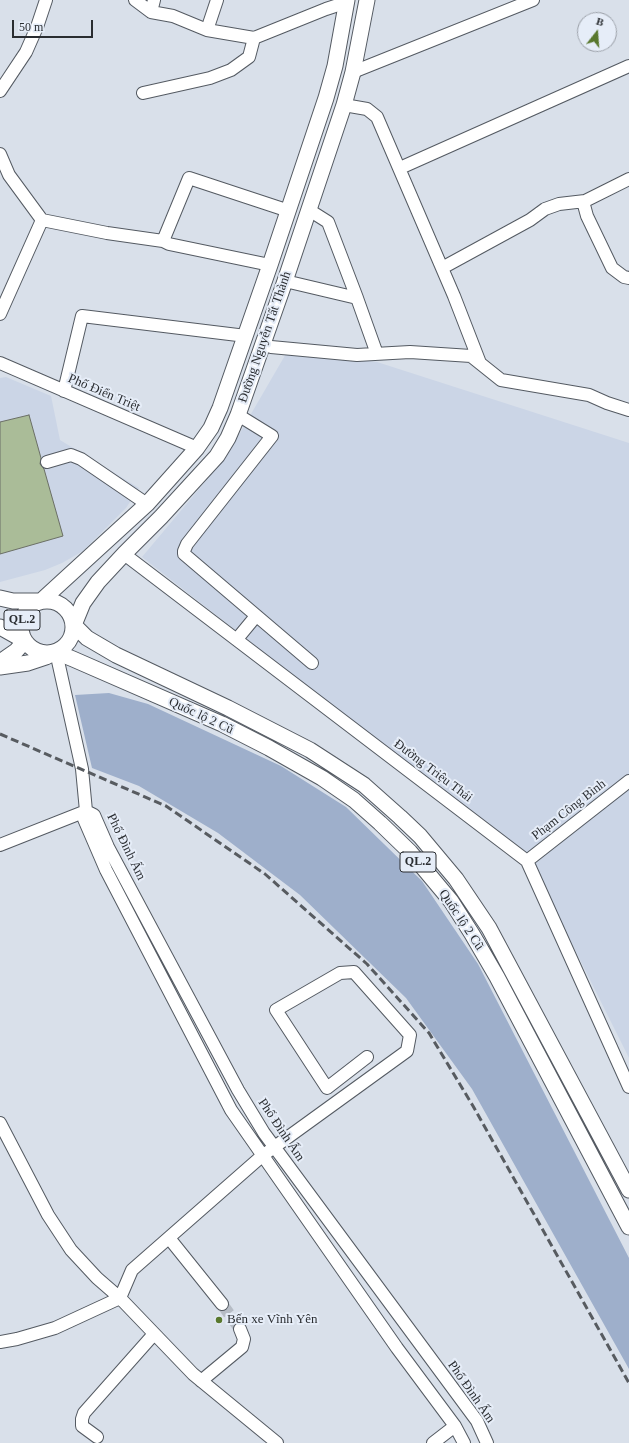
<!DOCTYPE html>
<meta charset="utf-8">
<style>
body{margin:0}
#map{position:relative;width:629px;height:1443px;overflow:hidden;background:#d9e0ea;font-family:"Times New Roman",serif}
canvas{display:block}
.north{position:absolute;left:577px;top:12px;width:40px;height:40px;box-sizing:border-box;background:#e6edf8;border:1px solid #9ba0a8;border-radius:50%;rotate:17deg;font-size:11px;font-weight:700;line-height:16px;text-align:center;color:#2a2d31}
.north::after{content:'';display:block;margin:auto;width:14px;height:18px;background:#59782e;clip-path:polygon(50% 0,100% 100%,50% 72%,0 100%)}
.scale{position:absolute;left:12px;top:20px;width:81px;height:18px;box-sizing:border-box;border:2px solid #2a2d31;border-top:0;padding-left:5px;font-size:12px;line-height:14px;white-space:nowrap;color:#2a2d31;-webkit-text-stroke:3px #e6edf8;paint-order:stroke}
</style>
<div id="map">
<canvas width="629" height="1443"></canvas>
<div class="north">B</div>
<div class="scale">50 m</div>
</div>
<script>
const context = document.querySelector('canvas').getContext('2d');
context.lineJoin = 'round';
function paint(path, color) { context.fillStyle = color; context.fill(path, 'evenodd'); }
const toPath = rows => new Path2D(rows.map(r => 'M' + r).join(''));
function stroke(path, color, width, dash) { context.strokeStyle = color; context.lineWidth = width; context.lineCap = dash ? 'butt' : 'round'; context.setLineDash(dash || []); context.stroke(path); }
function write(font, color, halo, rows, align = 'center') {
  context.font = font + ' "Times New Roman",serif'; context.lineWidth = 4; context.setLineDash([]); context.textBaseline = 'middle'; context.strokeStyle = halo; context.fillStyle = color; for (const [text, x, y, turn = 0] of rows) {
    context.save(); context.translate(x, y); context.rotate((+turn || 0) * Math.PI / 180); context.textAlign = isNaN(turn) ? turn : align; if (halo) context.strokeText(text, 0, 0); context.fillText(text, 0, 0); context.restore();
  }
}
paint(toPath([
 [287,352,377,362,629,443,629,1058,531,862,142,557,226,457],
 [6,377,51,396,60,440,139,488,126,508,83,551,62,563,45,570,0,582,0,378]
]), '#cbd5e6');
paint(toPath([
 [109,693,148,704,281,766,346,807,422,881,478,964,629,1258,629,1369,472,1089,406,998,300,895,218,833,139,786,92,768,75,695]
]), '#9eafcb');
const building = toPath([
 [29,415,41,458,40,464,44,469,63,536,0,554,0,422,29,415]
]);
paint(building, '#aabc98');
stroke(building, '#6b6f66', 1);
stroke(toPath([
 [222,1304,240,1329]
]), '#b6bcc5', 12, [12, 6]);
const minor = toPath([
 [135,0,151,12,173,16,207,30,254,38,326,9,347,2],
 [151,12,154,0],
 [207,30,217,0],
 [353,72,533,0],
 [0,91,26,52,37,27,46,0],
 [143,93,210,78,231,70,249,57,254,38],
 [344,105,367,109,377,117,454,296,480,363],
 [0,154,9,175,42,220,107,233,163,241,169,244,270,265],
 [400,168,629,66],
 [585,201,584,205,587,216,612,268,624,277,629,278],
 [163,241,189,178,289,211],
 [442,268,530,220,545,209,559,204,585,201,629,179],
 [285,281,357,298,328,222,309,210],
 [357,298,377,354],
 [0,314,42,220],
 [262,345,271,347,357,355,410,352,471,356,501,380,589,395,607,403,629,410],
 [0,363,197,448],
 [64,391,82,316,246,336],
 [238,415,272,436,187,544,184,551,184,554,312,663],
 [47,462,71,455,81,459,147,504],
 [124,554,527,861,629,1087],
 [237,639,256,616],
 [56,652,82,769,86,811,84,819,106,870,231,1110,397,1348,455,1426,464,1443],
 [86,811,94,815,108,847,238,1090,264,1133,477,1421,487,1443],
 [0,845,86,811],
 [527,861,629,781],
 [0,1123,48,1215,71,1250,97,1278,120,1298,193,1374,277,1443],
 [169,1238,222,1304],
 [0,1342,17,1339,55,1328,120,1298,132,1270,262,1156,407,1051,410,1035,354,972,340,973,276,1010,327,1088,367,1057],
 [201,1381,242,1347,244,1339,240,1329],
 [97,1437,82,1426,82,1419,84,1413,154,1334],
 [433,1443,455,1426]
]);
const major = toPath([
 [367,0,353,72,344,105,285,281,238,415,228,438,217,456,161,517,124,554,98,582,83,603,74,625,87,638,116,655,228,708,310,750,364,785,400,817,420,836,456,879,489,928,629,1190],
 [0,598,13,601,41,601,147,504,197,448,211,428,220,408,270,265,326,98,335,66,347,0],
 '21 627a26 26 0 1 1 52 0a26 26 0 1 1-52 0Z',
 [0,627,25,641,16,651,0,662],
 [0,667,28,663,46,657,56,652,73,659,222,724,269,748,322,778,354,800,380,823,410,852,451,901,472,934,497,977,629,1227]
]);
stroke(minor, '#545a62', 14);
stroke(major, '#545a62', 17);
stroke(minor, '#fff', 12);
stroke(major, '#fff', 15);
stroke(toPath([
 [0,734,166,806,265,874,367,964,429,1033,473,1106,629,1383]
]), '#575b60', 3, [8, 4]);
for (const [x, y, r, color] of [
 [219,1320,4,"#59782e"]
]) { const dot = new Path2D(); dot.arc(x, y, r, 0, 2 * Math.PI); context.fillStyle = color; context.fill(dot); stroke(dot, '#e6edf8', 1.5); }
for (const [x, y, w] of [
 [22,620,36],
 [418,862,36]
]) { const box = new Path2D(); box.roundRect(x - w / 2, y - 10, w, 20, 3); context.fillStyle = '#e6edf8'; context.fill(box); stroke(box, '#2a2d31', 1); }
write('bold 12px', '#2a2d31', null, [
 ["QL.2",22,620],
 ["QL.2",418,862]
]);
write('13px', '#2a2d31', '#e6edf8', [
 ["Đường Nguyễn Tất Thành",265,337,-71],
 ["Phố Điển Triệt",104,393,23],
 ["Quốc lộ 2 Cũ",201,716,25],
 ["Đường Triệu Thái",433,771,37],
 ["Phạm Công Bình",569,810,-38],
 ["Phố Đình Ấm",126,847,64],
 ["Quốc lộ 2 Cũ",461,920,56],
 ["Phố Đình Ấm",281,1130,56],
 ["Phố Đình Ấm",471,1392,55]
]);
write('13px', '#2a2d31', '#e6edf8', [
 ["Bến xe Vĩnh Yên",227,1320]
], 'left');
</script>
